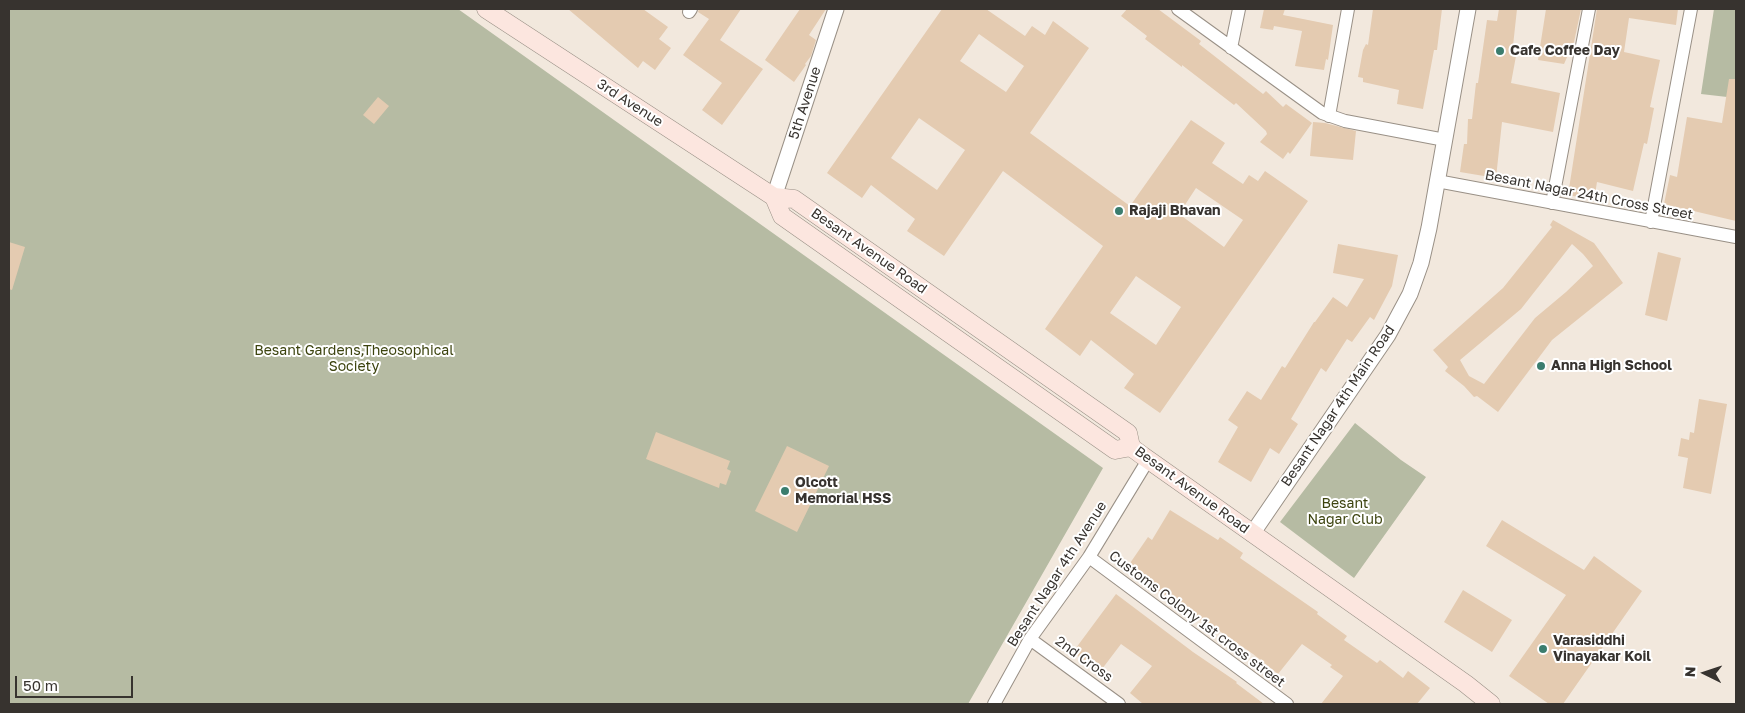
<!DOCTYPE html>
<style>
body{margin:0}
#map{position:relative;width:1745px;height:713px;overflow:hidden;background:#f2e8dd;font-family:"Golos Text",sans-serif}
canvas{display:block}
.frame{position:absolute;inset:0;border:10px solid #37332f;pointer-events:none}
.north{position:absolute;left:1680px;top:648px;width:50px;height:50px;-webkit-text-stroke:4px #fff;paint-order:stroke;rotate:274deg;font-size:14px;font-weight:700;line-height:20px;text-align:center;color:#37332f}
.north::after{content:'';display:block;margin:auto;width:18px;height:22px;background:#37332f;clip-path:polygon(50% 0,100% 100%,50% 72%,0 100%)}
.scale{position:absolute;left:15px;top:676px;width:118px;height:22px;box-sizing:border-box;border:2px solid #37332f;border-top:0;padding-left:6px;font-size:15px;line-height:18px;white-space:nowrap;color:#37332f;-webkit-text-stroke:4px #fff;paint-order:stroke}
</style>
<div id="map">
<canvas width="1745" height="713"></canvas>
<div class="frame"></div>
<div class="north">N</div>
<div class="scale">50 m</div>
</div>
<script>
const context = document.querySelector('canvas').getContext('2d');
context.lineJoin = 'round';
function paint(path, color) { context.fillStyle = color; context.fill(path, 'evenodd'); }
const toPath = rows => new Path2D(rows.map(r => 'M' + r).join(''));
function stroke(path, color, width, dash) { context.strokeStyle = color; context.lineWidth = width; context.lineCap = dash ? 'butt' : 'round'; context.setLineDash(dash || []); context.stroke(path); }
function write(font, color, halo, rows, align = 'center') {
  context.font = font + ' "Golos Text",sans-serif'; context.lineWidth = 4; context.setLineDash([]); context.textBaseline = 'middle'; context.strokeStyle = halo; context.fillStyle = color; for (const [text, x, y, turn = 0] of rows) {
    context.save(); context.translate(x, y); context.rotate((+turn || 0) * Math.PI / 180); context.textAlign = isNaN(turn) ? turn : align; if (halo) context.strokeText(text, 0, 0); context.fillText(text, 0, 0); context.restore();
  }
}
paint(toPath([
 [9,9,458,9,1103,468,968,704,9,704],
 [1714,9,1736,9,1736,98,1701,94],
 [1355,423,1401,460,1426,477,1354,578,1280,522]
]), '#b6bba3');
paint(toPath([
 [568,9,643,9,668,27,659,39,671,48,655,70,643,61,638,68],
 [699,9,741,9,720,40,763,69,722,125,702,110,722,83,683,55,709,19,698,12],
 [800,9,826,9,809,35,816,40,811,56,805,64,806,65,794,82,765,60],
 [942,9,986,9,1025,36,1032,26,1045,35,1053,21,1089,48,1030,133,1130,206,1191,120,1225,143,1212,163,1243,184,1249,175,1258,181,1265,171,1308,201,1160,413,1124,388,1134,374,1091,340,1080,356,1045,329,1103,246,1003,171,944,256,907,231,915,219,871,185,862,198,827,173],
 [979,34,1024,66,1006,92,960,61],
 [919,118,965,150,937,190,891,158],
 [1196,188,1243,220,1224,247,1179,214],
 [1136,276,1181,307,1156,345,1110,313],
 [1127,9,1158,9,1201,41,1199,44,1263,94,1266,91,1283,107,1286,104,1312,123,1290,154,1288,152,1283,159,1260,142,1267,134,1266,131,1236,103,1234,105,1182,65,1182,67,1145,39,1147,36,1121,16],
 [1264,9,1285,9,1283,15,1333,25,1328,60,1326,59,1324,70,1295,66,1302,31,1274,26,1273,30,1260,28],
 [1373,9,1442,9,1437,50,1434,50,1423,109,1397,104,1399,90,1363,82,1363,78,1358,77,1363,50,1366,44,1368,45],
 [1499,9,1517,9,1512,55,1516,56,1511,83,1560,93,1553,132,1502,122,1496,178,1460,172,1464,144,1467,144,1468,119,1472,119,1476,83,1478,83,1487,20,1497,21],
 [1546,9,1581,9,1574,42,1564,64,1538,60],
 [1597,9,1678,9,1676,25,1629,18,1624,52,1660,60,1650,107,1654,108,1647,144,1644,143,1633,191,1597,182,1594,200,1568,195],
 [1729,79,1736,79,1736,221,1664,204,1670,175,1677,177,1687,117,1722,123],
 [378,97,389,106,374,124,363,115],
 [1313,122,1325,123,1356,131,1353,160,1310,156],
 [1553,220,1594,243,1623,283,1552,340,1498,412,1477,396,1474,397,1464,386,1445,371,1448,367,1433,350,1503,288,1552,227,1550,225],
 [1572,244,1583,254,1593,266,1566,292,1535,318,1484,384,1469,376,1460,360,1521,309],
 [9,242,25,247,12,290,9,289],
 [1338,244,1398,255,1392,286,1374,320,1370,317,1352,342,1347,339,1326,372,1321,368,1291,419,1298,424,1279,454,1270,448,1251,482,1218,462,1238,427,1228,420,1247,391,1261,400,1282,366,1285,368,1314,322,1315,322,1333,297,1347,307,1364,279,1333,273],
 [1658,252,1681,258,1667,321,1645,315],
 [1699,399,1727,404,1711,494,1683,488,1688,458,1678,456,1681,438,1689,440,1690,432,1694,433],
 [656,432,730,461,727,469,731,471,726,485,720,483,719,488,646,459],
 [787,446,829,466,797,532,755,511],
 [1170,510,1218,540,1220,537,1243,553,1240,558,1318,612,1317,614,1347,636,1344,640,1377,663,1380,660,1403,678,1408,671,1430,688,1417,704,1321,704,1343,676,1330,667,1332,665,1302,644,1278,674,1253,654,1205,621,1204,623,1189,612,1188,614,1175,603,1176,602,1126,569,1148,537,1152,540],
 [1502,520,1584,570,1594,556,1642,591,1563,704,1549,704,1509,676,1566,595,1486,546],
 [1463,590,1512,620,1492,652,1444,622],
 [1116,594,1193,652,1237,682,1236,683,1264,704,1143,704,1130,693,1152,666,1121,644,1099,673,1073,652]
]), '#e4cbb1');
const minor = toPath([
 [1178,9,1322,113,1345,121,1445,140],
 [689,12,691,9],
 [1231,48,1239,9],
 [1329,116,1348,9],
 [1437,181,1736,237],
 [1552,203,1589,9],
 [1651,222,1691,9],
 [1089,557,1287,704],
 [1030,639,1119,704],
 [994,704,1030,639,1089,557,1148,460]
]);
const tertiary = toPath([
 [774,197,836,9],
 [1252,534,1388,335,1410,294,1421,263,1429,228,1468,9]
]);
const secondary = toPath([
 [486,9,774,197,794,199,1128,433,1131,447,1143,456,1466,684,1491,704],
 [774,197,782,216,1115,450,1131,447]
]);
stroke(minor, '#999086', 14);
stroke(tertiary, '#999086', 17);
stroke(secondary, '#999086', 19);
stroke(minor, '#fff', 12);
stroke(tertiary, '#fff', 15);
stroke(secondary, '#fce6df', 18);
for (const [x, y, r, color] of [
 [1500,51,5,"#3b7d6e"],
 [1119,211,5,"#3b7d6e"],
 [1541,366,5,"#3b7d6e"],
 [785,491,5,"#3b7d6e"],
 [1543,649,5,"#3b7d6e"]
]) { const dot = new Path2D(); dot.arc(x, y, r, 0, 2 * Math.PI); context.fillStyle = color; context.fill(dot); stroke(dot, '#fff', 2); }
write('bold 14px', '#37332f', '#fff', [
 ["Cafe Coffee Day",1510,51],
 ["Rajaji Bhavan",1129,211],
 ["Anna High School",1551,366],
 ["Olcott",795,483],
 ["Memorial HSS",795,499],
 ["Varasiddhi",1553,641],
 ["Vinayakar Koil",1553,657]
], 'left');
write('14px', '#37332f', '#fff', [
 ["3rd Avenue",630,103,33],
 ["5th Avenue",805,103,-72],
 ["Besant Nagar 24th Cross Street",1589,195,11],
 ["Besant Avenue Road",869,251,35],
 ["Besant Nagar 4th Main Road",1338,406,-56],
 ["Besant Avenue Road",1192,490,36],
 ["Besant Nagar 4th Avenue",1057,574,-57],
 ["Customs Colony 1st cross street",1197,619,37],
 ["2nd Cross",1084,659,36]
]);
write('14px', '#3c430e', '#fff', [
 ["Besant Gardens,Theosophical",354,351],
 ["Society",354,367],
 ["Besant",1345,504],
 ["Nagar Club",1345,520]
]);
</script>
